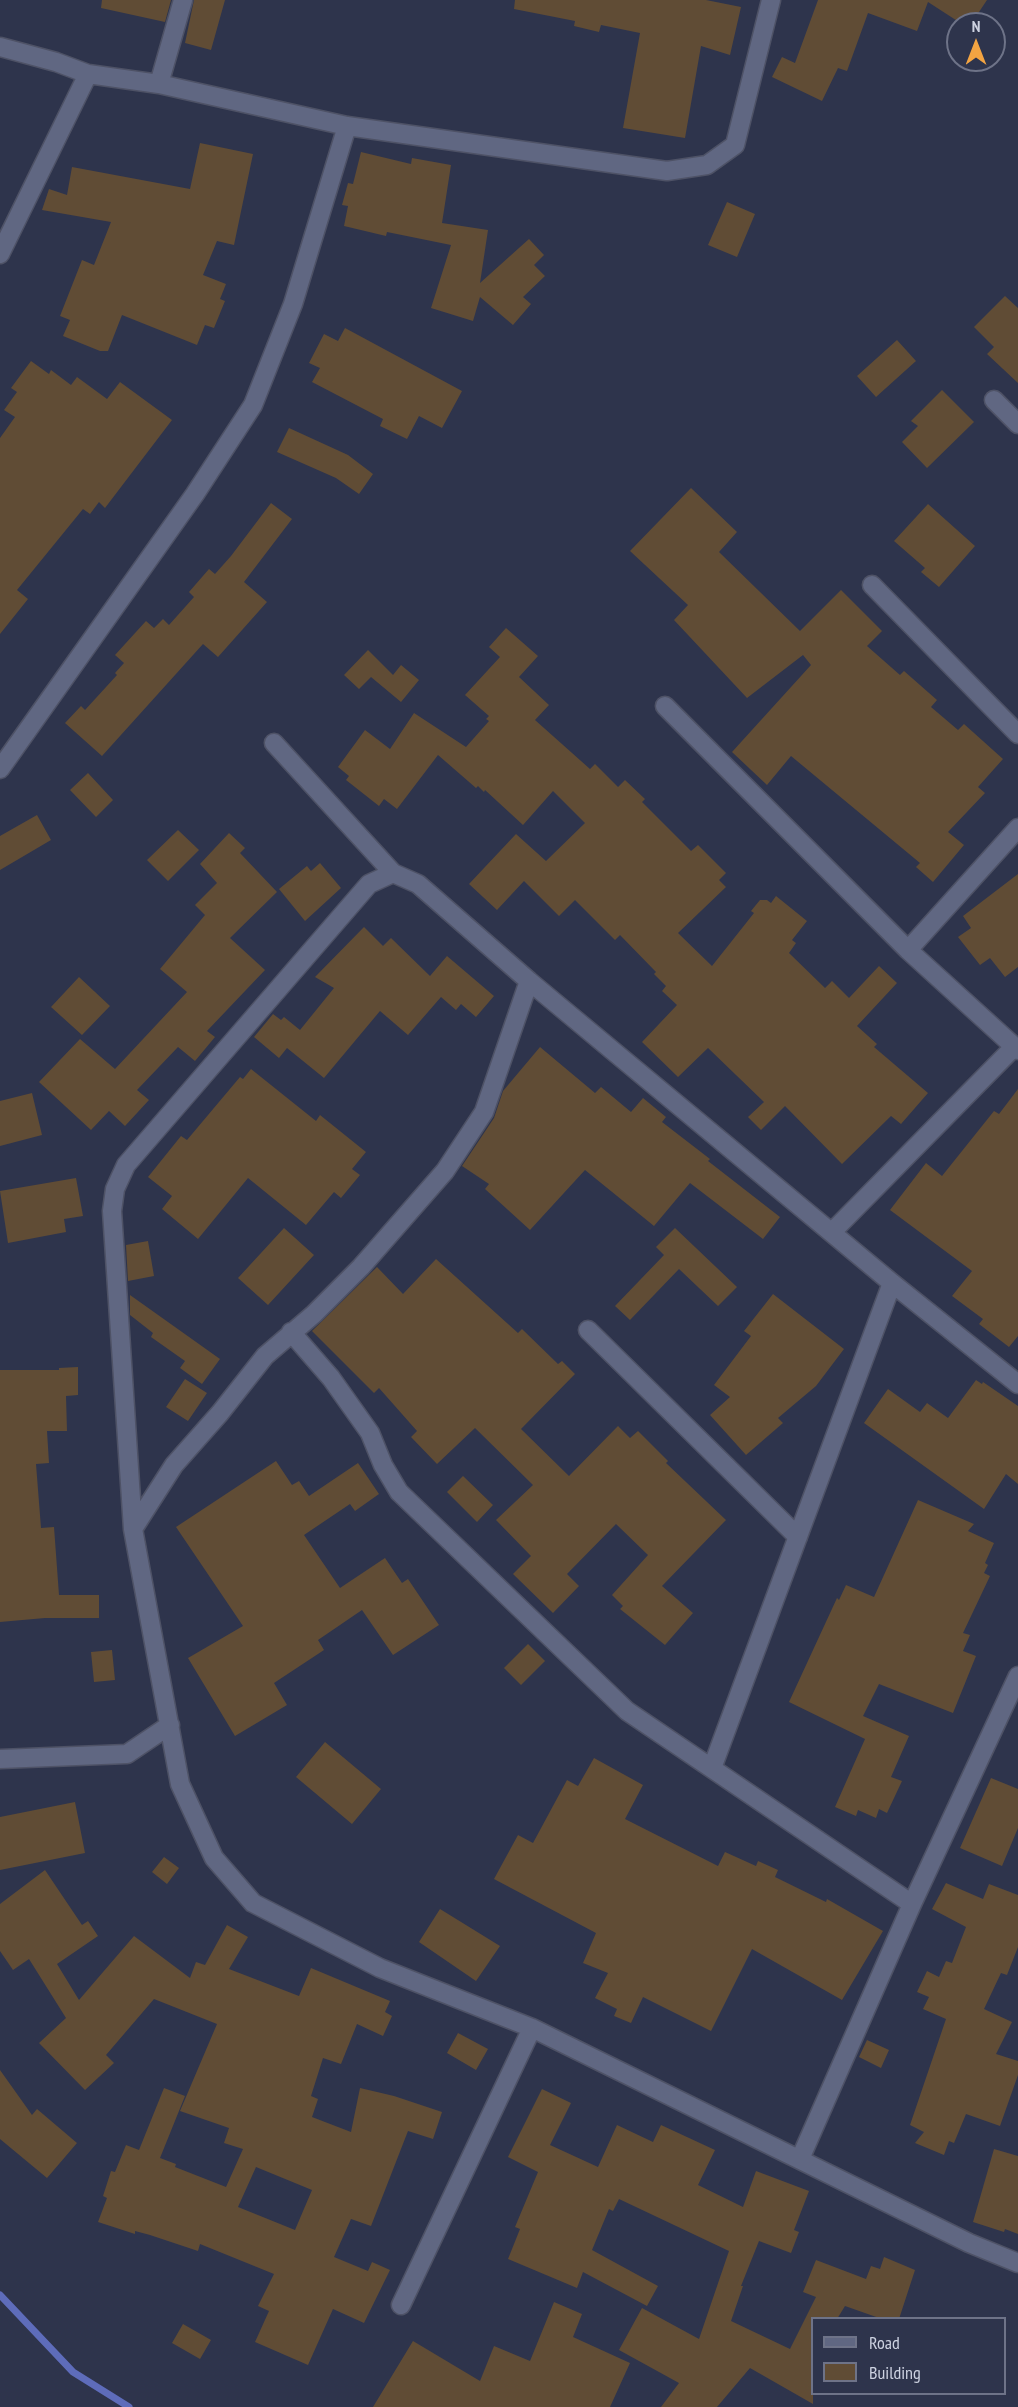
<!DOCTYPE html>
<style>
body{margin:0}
#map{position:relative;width:1018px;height:2407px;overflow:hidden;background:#2e344c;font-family:"PT Sans Narrow",sans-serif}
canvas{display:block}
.legend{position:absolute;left:811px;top:2317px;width:195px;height:78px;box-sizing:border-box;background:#2e344c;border:2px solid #6e7388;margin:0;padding:8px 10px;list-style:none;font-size:18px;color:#cdd2e1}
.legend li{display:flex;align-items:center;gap:12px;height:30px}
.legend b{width:30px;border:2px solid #6e7388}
.north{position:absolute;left:946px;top:12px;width:60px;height:60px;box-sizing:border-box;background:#2e344c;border:2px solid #6e7388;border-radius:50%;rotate:0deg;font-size:16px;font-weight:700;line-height:24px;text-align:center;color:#cdd2e1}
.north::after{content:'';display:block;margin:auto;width:21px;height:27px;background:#f3a442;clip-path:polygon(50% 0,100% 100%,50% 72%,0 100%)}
</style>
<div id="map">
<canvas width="1018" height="2407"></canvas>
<ul class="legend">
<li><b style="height:8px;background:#606782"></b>Road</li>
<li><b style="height:16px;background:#604c35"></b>Building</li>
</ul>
<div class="north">N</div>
</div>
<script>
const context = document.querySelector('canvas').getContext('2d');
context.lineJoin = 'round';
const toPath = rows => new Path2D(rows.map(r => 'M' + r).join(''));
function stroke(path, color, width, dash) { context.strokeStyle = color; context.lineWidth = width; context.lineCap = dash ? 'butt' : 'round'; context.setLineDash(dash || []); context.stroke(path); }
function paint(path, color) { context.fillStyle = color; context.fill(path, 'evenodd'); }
stroke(toPath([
 [0,2295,73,2372,129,2407]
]), '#5e6cba', 7);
paint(toPath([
 [102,0,171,0,165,22,101,8],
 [194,0,225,0,211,50,185,43],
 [515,0,706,0,741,7,730,55,701,46,685,138,623,128,640,33,601,25,599,32,574,26,575,21,514,9],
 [818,0,987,0,971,24,962,24,928,2,917,31,868,13,847,71,838,68,822,101,772,77,782,57,795,63],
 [200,143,253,154,234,245,217,241,203,275,226,284,220,299,225,301,214,328,205,325,197,345,122,315,108,351,100,351,63,336,70,320,60,316,82,260,94,265,111,222,42,210,49,189,67,195,72,167,190,189],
 [361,152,411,164,412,158,451,165,442,223,488,230,480,283,529,239,544,255,534,265,545,276,523,297,531,304,513,325,480,297,473,321,431,308,451,245,387,232,386,236,344,226,348,206,342,205,348,183,353,184],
 [727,202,755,214,737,257,708,245],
 [1005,296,1018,308,1018,383,987,354,994,347,974,327],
 [345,328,462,391,442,428,419,416,407,439,380,426,383,419,312,382,320,368,309,363,324,334,338,341],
 [897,340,916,361,876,397,857,376],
 [31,361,49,374,51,370,71,385,77,377,107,399,120,382,172,420,105,508,99,502,90,514,83,509,17,590,28,599,0,634,0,438,15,417,4,410,17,392,11,388],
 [942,390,974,422,927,468,902,442,918,426,911,421],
 [289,428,348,455,373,474,359,494,336,478,277,452],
 [691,488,737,532,719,552,800,631,841,590,882,631,867,646,900,675,904,671,937,700,931,707,958,730,964,724,1003,759,978,787,985,793,948,832,964,845,933,882,916,867,920,863,791,756,767,785,732,752,811,665,803,655,747,698,674,620,688,605,630,551],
 [271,503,292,519,244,582,267,602,218,657,203,644,102,756,65,723,81,706,85,710,117,675,115,673,124,663,115,655,146,621,154,628,163,619,169,625,194,597,189,592,209,569,215,574,231,556],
 [928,504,975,546,939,587,921,572,925,568,894,541],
 [506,628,538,656,519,677,549,705,535,720,590,769,595,764,618,787,625,780,645,799,642,802,691,851,698,845,726,873,719,880,726,887,678,933,712,966,754,913,751,911,760,900,767,900,771,903,776,896,807,921,792,940,796,943,789,953,825,988,832,981,849,998,879,966,897,983,857,1026,877,1044,874,1047,928,1093,901,1124,891,1116,842,1164,785,1106,761,1130,748,1117,764,1102,708,1048,678,1077,642,1042,677,1005,662,991,666,986,654,974,656,972,620,935,615,940,575,900,559,916,524,881,497,910,469,884,516,834,546,861,585,823,553,791,523,825,485,790,484,792,478,786,476,788,438,755,397,809,384,799,379,806,346,780,349,776,338,767,365,730,390,749,414,713,466,747,489,721,486,719,489,716,465,695,500,657,489,647],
 [368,650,393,675,401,665,419,680,401,702,371,677,359,689,344,675],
 [88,773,113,800,96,817,70,790],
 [37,815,51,840,0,870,0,836],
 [178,830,199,850,168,881,147,860],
 [229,833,245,848,240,853,277,892,230,938,265,970,207,1031,215,1037,195,1061,178,1047,137,1090,149,1100,125,1126,109,1111,91,1130,39,1082,80,1039,115,1069,187,992,160,969,205,915,195,905,217,883,200,864],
 [320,863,341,888,305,921,279,889,307,866,311,871],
 [1018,874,1018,967,1005,977,990,958,980,965,958,937,971,928,963,916],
 [364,927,383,946,391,938,430,976,447,956,494,996,476,1017,461,1004,456,1010,441,997,408,1035,380,1011,324,1078,287,1048,279,1058,254,1037,273,1014,281,1020,284,1017,300,1030,334,988,315,977],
 [79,977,110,1006,82,1035,51,1007],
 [540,1047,595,1093,601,1087,631,1112,643,1098,666,1117,662,1122,710,1159,708,1161,780,1217,763,1239,690,1183,654,1226,585,1170,530,1230,485,1189,489,1184,462,1166,494,1118,503,1091],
 [251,1069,316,1121,320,1115,366,1152,352,1169,360,1175,341,1198,334,1192,306,1225,248,1178,198,1239,162,1209,172,1196,148,1177,181,1136,187,1140,240,1077,243,1079],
 [1018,1089,1018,1336,1009,1347,979,1324,983,1319,952,1296,972,1271,890,1210,926,1163,942,1176,994,1111,999,1114],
 [32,1093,42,1135,0,1146,0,1101],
 [76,1178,83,1216,64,1219,66,1232,8,1243,0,1191],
 [284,1228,314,1255,268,1305,238,1278],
 [675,1228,737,1287,718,1306,679,1269,630,1320,615,1306,664,1255,656,1247],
 [148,1241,154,1276,128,1281,126,1245],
 [436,1259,518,1333,522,1329,558,1364,562,1361,575,1374,521,1429,569,1476,618,1426,630,1438,638,1431,668,1461,666,1463,726,1520,662,1586,693,1613,665,1645,620,1609,623,1606,612,1595,648,1555,616,1524,567,1574,579,1586,553,1613,513,1574,531,1556,496,1520,533,1485,475,1428,437,1464,411,1437,417,1431,379,1388,374,1393,312,1331,377,1267,403,1294],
 [773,1294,844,1349,816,1386,778,1418,783,1423,746,1455,710,1415,730,1397,714,1385,751,1336,744,1331],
 [130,1295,220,1359,202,1384,180,1368,185,1361,151,1337,153,1333,130,1315],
 [78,1367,78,1395,66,1396,67,1431,47,1431,49,1463,36,1464,41,1528,54,1527,59,1595,99,1595,99,1618,45,1618,0,1622,0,1370,59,1370,59,1368],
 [185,1379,207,1393,188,1421,166,1407],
 [976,1380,982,1384,983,1382,1018,1406,1018,1484,1006,1474,984,1509,864,1423,888,1389,920,1412,927,1403,948,1418],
 [276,1461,292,1485,299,1481,309,1496,358,1463,379,1494,355,1511,350,1504,304,1535,340,1588,385,1558,402,1583,408,1579,439,1625,393,1655,362,1610,318,1640,324,1650,274,1683,287,1705,235,1736,188,1658,243,1626,176,1527],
 [463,1476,493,1505,477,1522,447,1492],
 [918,1500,974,1524,968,1531,994,1543,985,1563,988,1565,984,1573,990,1576,963,1633,970,1635,963,1651,976,1656,953,1713,879,1684,863,1716,909,1736,891,1777,902,1781,887,1813,879,1809,876,1818,858,1810,856,1816,835,1807,865,1739,789,1702,837,1598,839,1600,846,1585,874,1597],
 [528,1644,545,1661,521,1685,504,1668],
 [112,1650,115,1680,94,1682,91,1652],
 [325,1742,381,1789,352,1824,296,1777],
 [594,1758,643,1785,625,1819,718,1866,725,1852,756,1866,758,1861,778,1870,775,1877,826,1902,827,1899,883,1931,842,2000,752,1949,711,2031,643,1997,631,2023,614,2016,617,2009,595,1998,608,1973,583,1963,596,1933,494,1879,518,1835,533,1843,567,1780,578,1786],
 [991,1778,1018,1789,1018,1828,1002,1866,960,1848],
 [75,1802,85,1853,0,1870,0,1817],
 [164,1857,179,1868,167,1884,152,1872],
 [45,1870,82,1925,88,1921,98,1936,57,1964,79,2000,134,1936,190,1978,196,1962,205,1965,227,1925,248,1937,229,1969,299,1996,311,1968,390,2001,385,2012,392,2016,383,2036,357,2024,341,2064,323,2058,311,2096,318,2099,312,2117,351,2132,360,2088,394,2096,442,2112,433,2139,408,2131,371,2226,351,2219,334,2257,368,2271,372,2262,390,2270,364,2323,333,2309,308,2365,255,2342,269,2311,258,2306,274,2274,200,2244,198,2251,150,2235,135,2231,135,2234,98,2222,107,2198,103,2196,111,2171,115,2172,126,2145,139,2150,164,2088,185,2096,160,2158,176,2164,175,2167,226,2187,243,2149,224,2143,229,2128,180,2111,217,2024,154,1999,106,2055,114,2063,85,2090,39,2043,66,2018,29,1959,13,1970,0,1951,0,1904],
 [256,2167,312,2190,295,2230,238,2207],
 [946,1883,983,1899,989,1884,1018,1895,1018,1947,1007,1975,1001,1973,984,2009,1012,2022,996,2054,1018,2061,1018,2075,1000,2126,966,2114,954,2143,949,2141,944,2155,915,2143,924,2132,910,2125,946,2019,923,2009,929,1997,917,1992,927,1971,939,1977,946,1961,952,1963,966,1927,932,1909],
 [440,1909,500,1946,476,1981,419,1942],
 [458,2033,488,2049,476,2070,447,2053],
 [867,2040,889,2050,881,2068,859,2057],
 [0,2070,32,2115,37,2109,77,2143,47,2178,0,2139],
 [542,2089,571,2103,550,2145,598,2167,617,2125,653,2142,661,2125,715,2150,698,2185,743,2207,756,2171,809,2191,794,2230,799,2232,791,2253,759,2241,741,2286,743,2286,731,2321,790,2349,816,2297,803,2292,816,2260,866,2279,871,2266,880,2269,884,2257,915,2270,899,2319,882,2319,845,2306,837,2319,813,2319,813,2404,750,2368,717,2407,661,2407,679,2383,619,2350,642,2308,699,2339,729,2251,619,2199,613,2211,609,2209,592,2250,658,2286,647,2306,583,2272,577,2288,508,2259,520,2229,515,2227,538,2172,508,2157],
 [994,2149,1018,2156,1018,2234,1005,2229,1004,2232,973,2222],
 [554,2302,582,2314,573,2337,630,2363,610,2407,373,2407,413,2341,480,2381,494,2346,530,2361],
 [183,2324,211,2340,200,2359,172,2343]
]), '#604c35');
const street = toPath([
 [0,47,56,62,88,74,159,84,347,126,667,171,707,165,735,145,771,0],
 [159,84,183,0],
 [0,254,88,74],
 [994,400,1018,424],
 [872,585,1018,734],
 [665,706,908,950,1018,1050],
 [274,743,393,873],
 [0,769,195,494,253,405,293,304,347,126],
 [908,950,1018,828],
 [832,1232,1014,1047],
 [588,1330,798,1537],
 [291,1332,331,1378,370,1433,383,1465,399,1492,627,1711,912,1904],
 [1018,1384,892,1283,529,981,418,884,393,873,369,884,126,1165,115,1189,112,1211,133,1529,180,1784,214,1858,253,1903,380,1968,532,2028,969,2243,1018,2263],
 [133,1529,174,1465,220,1413,265,1356,314,1314,361,1267,445,1171,484,1112,529,981],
 [0,1759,127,1754,170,1725],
 [712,1768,892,1283],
 [800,2159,912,1904,1018,1676],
 [401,2305,532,2028]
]);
stroke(street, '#4e5266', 21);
stroke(street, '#606782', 18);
</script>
